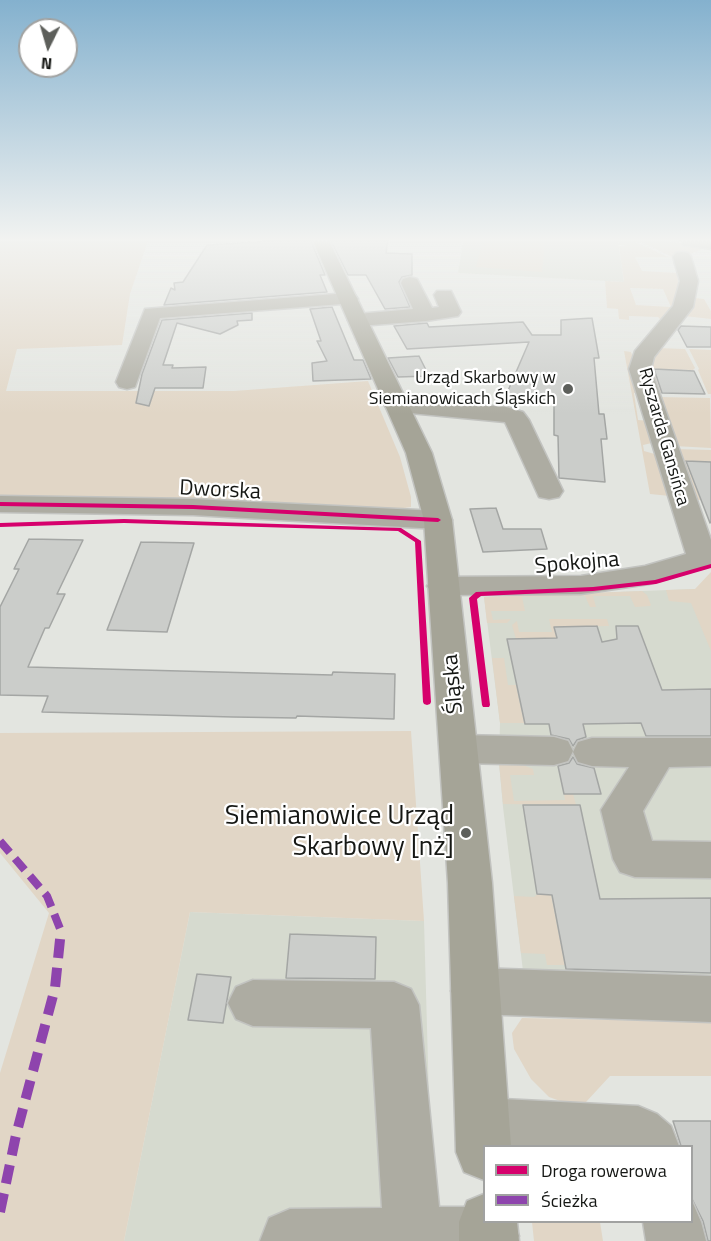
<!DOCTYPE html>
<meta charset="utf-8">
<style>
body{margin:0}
#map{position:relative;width:711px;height:1241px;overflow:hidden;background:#e3e5e0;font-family:"Titillium Web",sans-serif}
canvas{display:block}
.legend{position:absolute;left:483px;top:1145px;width:210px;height:78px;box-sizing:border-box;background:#fff;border:2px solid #a1a2a1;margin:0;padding:8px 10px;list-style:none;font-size:18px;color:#151714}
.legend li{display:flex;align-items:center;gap:12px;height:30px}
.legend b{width:30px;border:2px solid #a1a2a1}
.north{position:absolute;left:18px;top:18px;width:60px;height:60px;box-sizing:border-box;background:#fff;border:2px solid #a1a2a1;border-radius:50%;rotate:185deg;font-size:16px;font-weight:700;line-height:24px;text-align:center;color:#151714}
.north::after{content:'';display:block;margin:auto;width:21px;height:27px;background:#5d5f5b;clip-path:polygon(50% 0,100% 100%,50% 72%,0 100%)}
</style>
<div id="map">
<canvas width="711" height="1241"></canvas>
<ul class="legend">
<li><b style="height:8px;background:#d6006c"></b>Droga rowerowa</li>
<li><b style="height:8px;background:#8e44ad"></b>Ścieżka</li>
</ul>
<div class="north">N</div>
</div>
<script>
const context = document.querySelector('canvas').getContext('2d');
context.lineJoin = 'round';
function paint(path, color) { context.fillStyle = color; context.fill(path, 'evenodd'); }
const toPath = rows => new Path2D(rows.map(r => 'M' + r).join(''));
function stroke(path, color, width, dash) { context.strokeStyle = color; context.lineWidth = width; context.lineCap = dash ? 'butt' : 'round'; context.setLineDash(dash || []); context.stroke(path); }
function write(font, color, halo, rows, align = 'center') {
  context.font = font + ' "Titillium Web",sans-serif'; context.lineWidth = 4.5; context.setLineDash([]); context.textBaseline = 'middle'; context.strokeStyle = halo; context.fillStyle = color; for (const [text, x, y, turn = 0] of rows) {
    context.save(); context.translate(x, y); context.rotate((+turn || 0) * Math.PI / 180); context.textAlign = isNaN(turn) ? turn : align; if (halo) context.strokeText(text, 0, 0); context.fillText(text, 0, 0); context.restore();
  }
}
paint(toPath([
 [463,241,618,241,624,282,458,273],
 [695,589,711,626,711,1014,528,1012,503,807,499,763,500,723,484,597],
 [190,912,424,921,433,1241,124,1241]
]), '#d6dacf');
paint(toPath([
 [0,241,148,241,130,294,122,345,17,349,6,391,234,391,368,381,400,457,411,497,411,507,390,510,190,500,0,496],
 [483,241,545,241,542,272,476,267],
 [619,241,634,241,668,257,635,257,642,271,677,273,679,289,675,306,662,321,658,317,629,316,629,320,619,319,618,309,607,308,605,281,624,282,619,246,628,246,619,245],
 [630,288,663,289,671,307,636,305],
 [639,241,662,241,711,246,687,255,672,257],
 [695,298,704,299,711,311,711,319,684,316],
 [657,348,685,349,695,368,693,370,653,369,662,393,657,393,647,362],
 [689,349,711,350,711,394,708,394,698,370,699,369],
 [624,351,631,352,632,355,641,393,634,393,638,420,650,421,656,442,643,445,644,451,658,455,670,496,650,494],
 [658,397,710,398,711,448,674,446],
 [674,449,711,450,711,462,685,461,701,500,689,500],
 [711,572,711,651,691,603,669,601,666,590,695,589],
 [642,591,647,595,651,605,650,606,635,607,630,596,593,596,596,607,590,607,585,596,522,597,525,611,491,611,493,620,511,619,507,623,487,623,484,597],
 [549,619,607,619,609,626,555,627,557,638,516,639,512,625,517,621,519,632,552,632],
 [492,658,504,658,508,685,516,685,524,723,500,723],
 [411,731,424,921,190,912,124,1241,0,1241,0,1073,49,913,0,853,0,733],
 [499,763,518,763,533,769,534,775,510,775,514,801,565,800,564,794,573,794,576,805,503,804],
 [538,894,551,895,565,965,547,965,545,954,521,953,514,896,534,897],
 [522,1018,711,1022,711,1076,610,1076,586,1102,566,1103,549,1097,531,1079,514,1049,512,1033],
 [532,1222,600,1222,603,1241,534,1241]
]), '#e1d6c6');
const building = toPath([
 [273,241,311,241,325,275,320,275,327,292,164,305,171,288,175,290,174,283,183,282,207,245,273,241],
 [331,241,388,241,386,253,412,254,412,275,402,277,399,282,410,307,385,309,366,275,348,275,331,241],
 [332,307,354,360,363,360,371,379,313,381,312,363,327,361,317,341,321,341,310,309,332,307],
 [252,313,252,320,237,321,238,325,220,334,177,323,163,365,173,365,172,368,206,367,203,388,155,388,149,406,136,403,142,374,162,320,252,313],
 [592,318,599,358,594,358,599,414,604,414,607,439,601,439,605,482,559,478,558,436,554,435,554,402,504,400,529,342,407,349,394,326,427,323,429,327,523,322,532,335,561,335,561,320,592,318],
 [681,326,711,327,711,347,687,347,678,330,681,326],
 [419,356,429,376,398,377,388,358,419,356],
 [654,369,694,371,705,394,662,393,654,369],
 [686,461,711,462,711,522,710,523,686,461],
 [496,508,503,529,541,529,547,549,483,552,470,509,496,508],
 [29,539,83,540,57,594,65,594,49,628,45,628,28,667,332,675,333,672,395,674,394,719,297,716,296,718,233,717,42,712,48,696,0,695,0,607,19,569,14,569,29,539],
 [141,542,194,543,167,632,107,630,141,542],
 [597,626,602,642,617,639,616,626,638,626,662,690,711,689,711,736,646,736,641,723,583,724,586,737,577,740,573,746,569,739,551,735,549,724,525,724,507,639,557,638,554,627,597,626],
 [573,757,577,764,594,768,601,794,564,794,558,766,569,763,573,757],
 [523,805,580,805,600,899,711,898,711,973,566,969,552,895,537,894,523,805],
 [290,934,376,937,375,979,286,978,290,934],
 [197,974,231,977,223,1023,188,1020,197,974],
 [673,1121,711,1121,711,1241,708,1241,703,1221,692,1199,692,1146,681,1146,673,1121]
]);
paint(building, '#cbcdca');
stroke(building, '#a4a6a4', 1.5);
const minor = toPath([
 [681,241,711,241,711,249,683,245,681,241],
 [682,252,688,253,691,257,698,281,693,307,654,357,651,369,711,540,711,566,649,584,581,594,443,595,432,593,427,586,432,579,443,577,581,576,645,566,686,554,629,369,635,351,673,306,680,281,673,257,676,253,682,252],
 [410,277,417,279,432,308,439,307,434,295,437,291,451,291,461,312,458,316,426,321,358,326,351,324,348,320,351,316,358,314,413,309,401,283,403,279,410,277],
 [348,293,355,295,358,299,355,303,160,318,135,387,127,389,119,387,116,382,145,309,348,293],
 [397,399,506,407,523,412,529,420,563,491,559,497,549,499,539,497,505,422,389,411,385,406,389,401,397,399],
 [0,496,193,499,438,511,448,514,452,520,448,526,438,529,193,515,0,512,0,496],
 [459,735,554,737,568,741,573,751,568,761,554,765,459,763,445,759,440,749,445,739,459,735],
 [592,738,711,738,711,766,669,767,643,811,652,841,711,842,711,878,635,877,620,872,613,859,601,810,629,767,592,766,578,762,573,752,578,742,592,738],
 [475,968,711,976,711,1022,475,1014,458,1007,451,991,458,975,475,968],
 [253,980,394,982,411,989,419,1005,439,1207,484,1207,484,1222,513,1222,519,1236,516,1241,260,1241,269,1218,290,1209,382,1208,371,1028,253,1026,236,1019,228,1003,236,987,253,980],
 [483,1098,638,1106,657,1114,671,1126,679,1146,484,1146,483,1152,464,1144,456,1125,464,1106,483,1098],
 [692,1201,701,1222,706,1241,646,1241,643,1222,692,1222,692,1201]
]);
const major = toPath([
 [313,241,329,241,432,453,452,520,492,883,511,1146,484,1146,484,1180,464,1172,456,1152,448,883,424,520,406,453,313,241],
 [484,1194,484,1222,517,1222,519,1241,459,1241,459,1222,467,1201,484,1194]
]);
stroke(minor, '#c2c3c0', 3);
stroke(major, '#c2c3c0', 3);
paint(minor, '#adaca2');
paint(major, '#a5a497');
stroke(toPath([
 [0,841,47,896,61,931]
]), '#8e44ad', 8, [15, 8]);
stroke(toPath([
 [0,1212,16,1135,55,988,61,930]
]), '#8e44ad', 10, [19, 10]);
paint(toPath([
 [0,502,193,505,438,518,441,520,438,522,193,509,0,506,0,502],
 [124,519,401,528,421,541,431,702,430,704,427,705,424,704,423,702,415,542,398,531,124,523,0,527,0,523,124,519],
 [711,564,711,568,656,584,593,591,481,596,477,599,490,705,489,707,483,707,482,705,469,598,476,592,593,587,655,580,711,564]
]), '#d6006c');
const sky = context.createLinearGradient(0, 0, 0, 414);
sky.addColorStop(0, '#84b1ce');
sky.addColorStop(0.58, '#f2f3f1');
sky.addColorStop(1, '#f2f3f100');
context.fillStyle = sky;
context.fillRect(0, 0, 711, 414);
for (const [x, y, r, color] of [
 [568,389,6,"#5d5f5b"],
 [466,833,6,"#5d5f5b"]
]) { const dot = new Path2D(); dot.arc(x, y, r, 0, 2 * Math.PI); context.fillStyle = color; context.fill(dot); stroke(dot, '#fff', 2); }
write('18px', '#151714', '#fff', [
 ["Urząd Skarbowy w",556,379],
 ["Siemianowicach Śląskich",556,400]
], 'right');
write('18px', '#151714', '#fff', [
 ["Ryszarda Gansińca",663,437,74]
]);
write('22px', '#151714', '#fff', [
 ["Dworska",220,491,3],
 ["Spokojna",577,564,-5],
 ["Śląska",454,684,-95]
]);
write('27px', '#151714', '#fff', [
 ["Siemianowice Urząd",454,817],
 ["Skarbowy [nż]",454,848]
], 'right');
</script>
